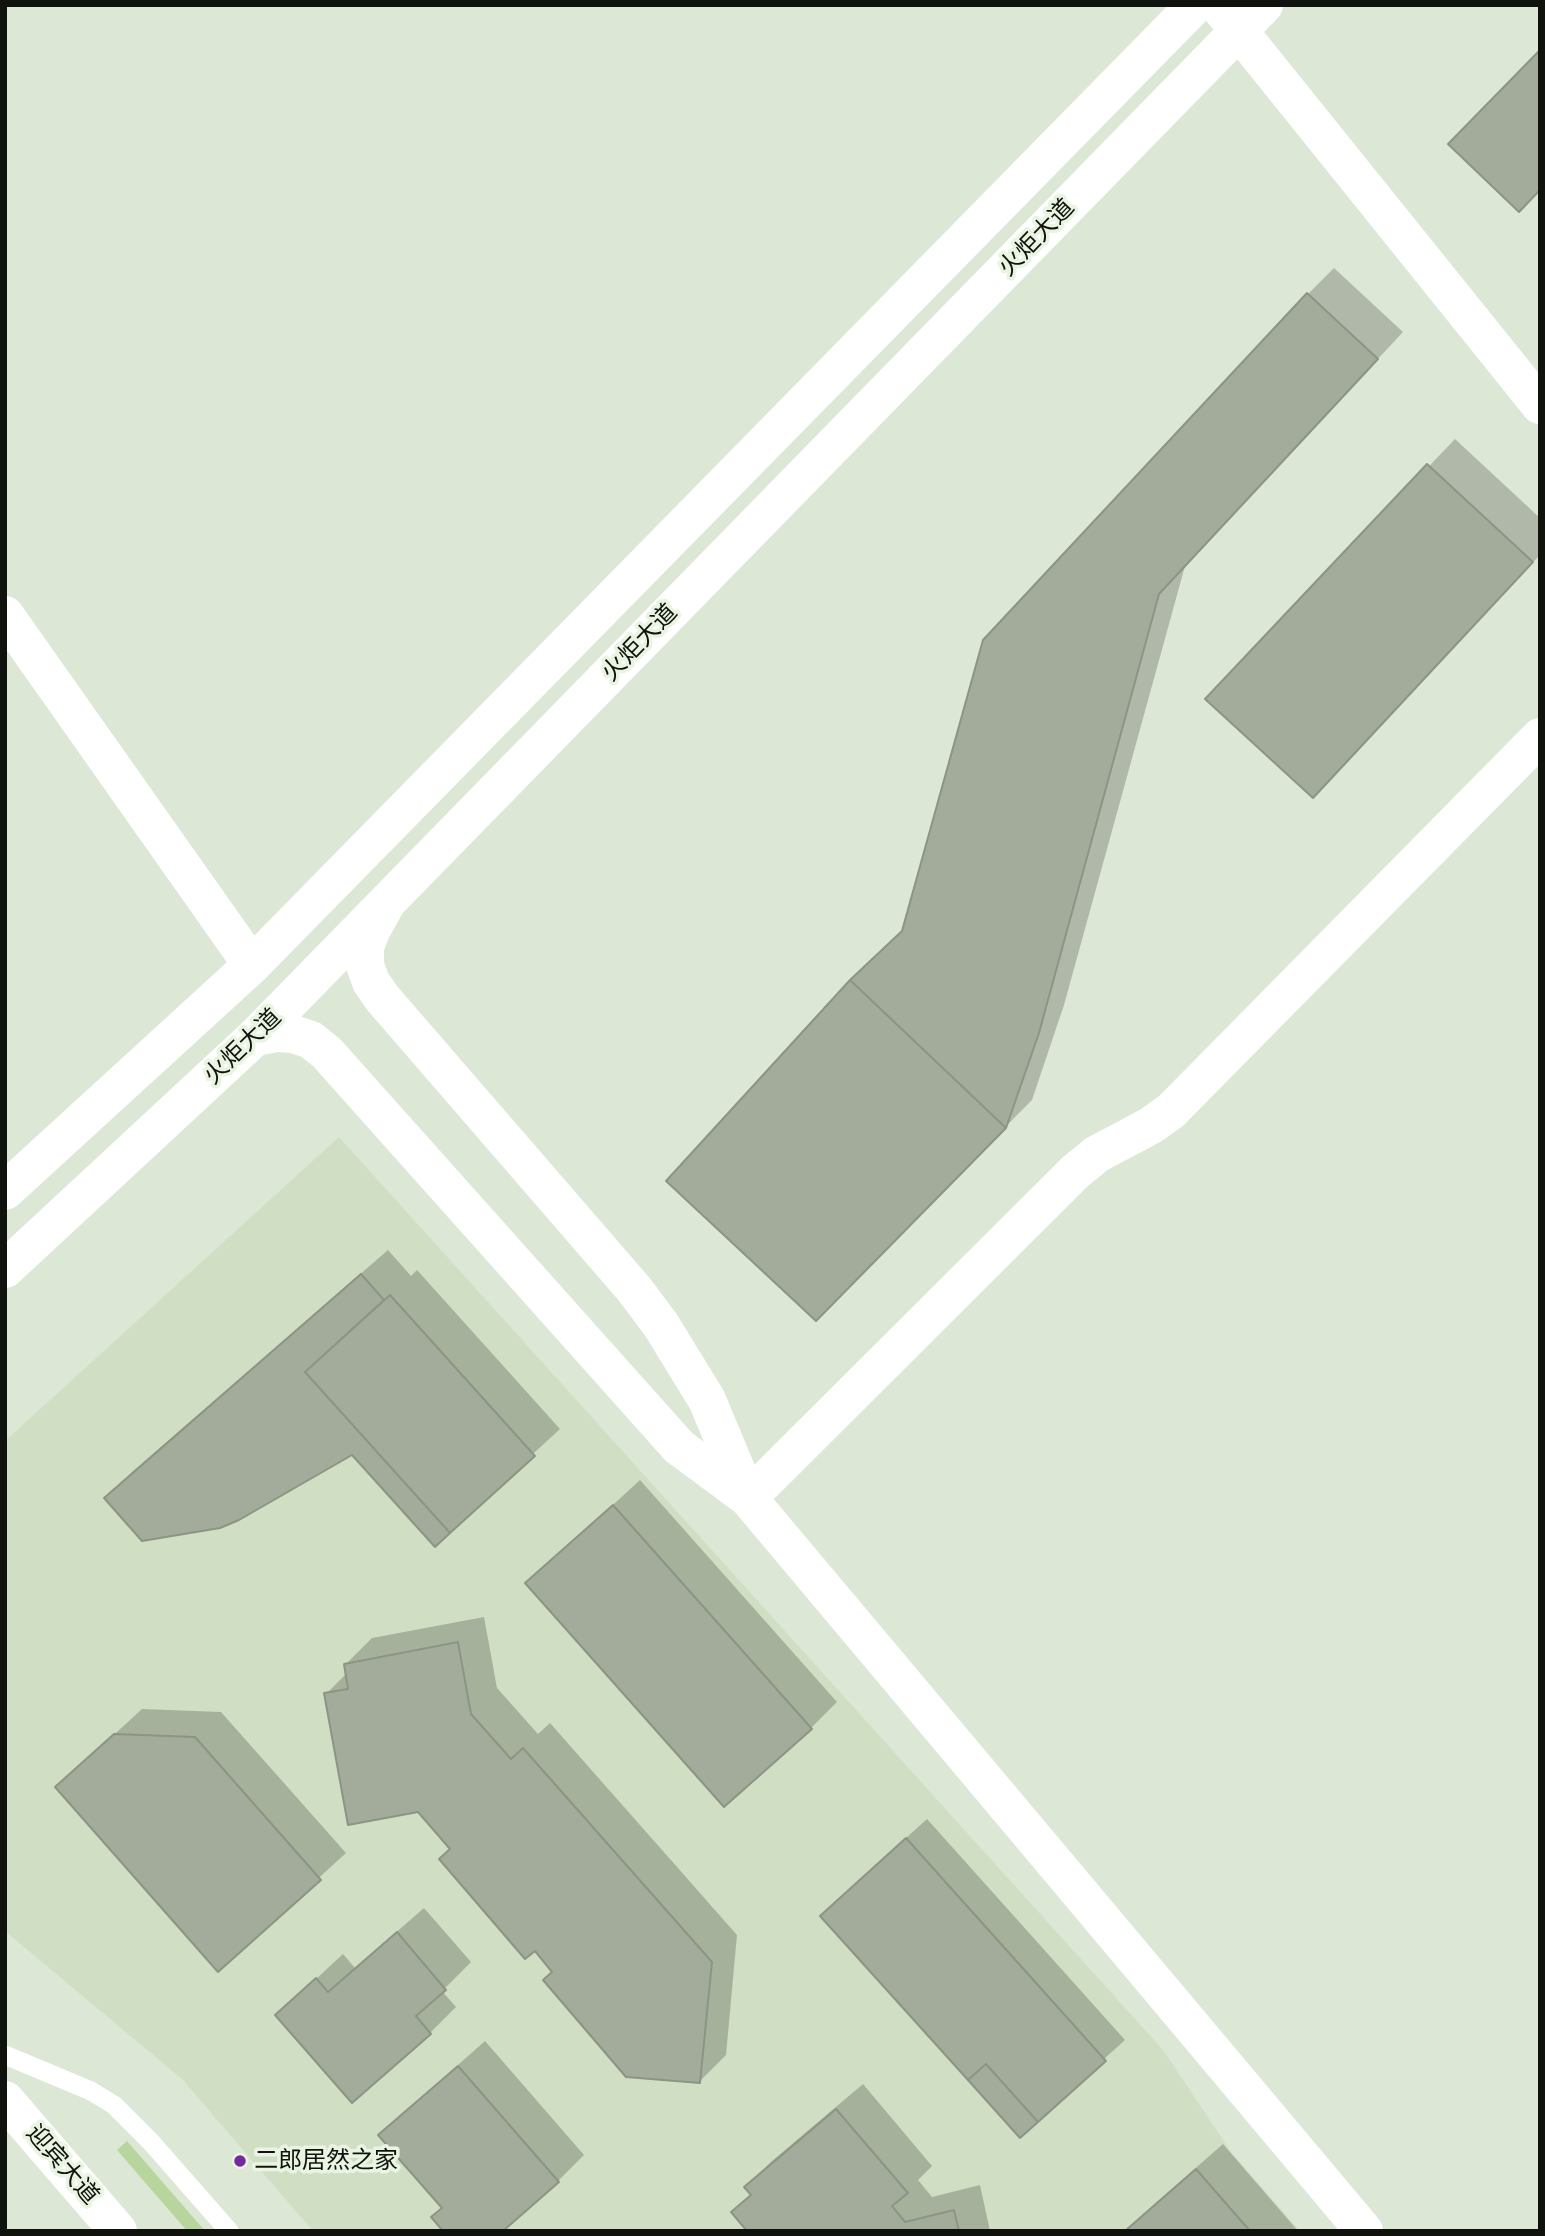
<!DOCTYPE html>
<meta charset="utf-8">
<style>
body{margin:0}
#map{position:relative;width:1545px;height:2236px;overflow:hidden;background:#dde7d5;font-family:Merriweather,serif}
canvas{display:block}
.frame{position:absolute;inset:0;border:7px solid #10130d;pointer-events:none}
</style>
<div id="map">
<canvas width="1545" height="2236"></canvas>
<div class="frame"></div>
</div>
<script>
const context = document.querySelector('canvas').getContext('2d');
context.lineJoin = 'round';
function paint(path, color) { context.fillStyle = color; context.fill(path, 'evenodd'); }
const toPath = rows => new Path2D(rows.map(r => 'M' + r).join(''));
function stroke(path, color, width, dash) { context.strokeStyle = color; context.lineWidth = width; context.lineCap = dash ? 'butt' : 'round'; context.setLineDash(dash || []); context.stroke(path); }
function write(font, color, halo, rows, align = 'center') {
  context.font = font + ' Merriweather,"Noto Sans SC",serif'; context.lineWidth = 7; context.setLineDash([]); context.textBaseline = 'middle'; context.strokeStyle = halo; context.fillStyle = color; for (const [text, x, y, turn = 0] of rows) {
    context.save(); context.translate(x, y); context.rotate((+turn || 0) * Math.PI / 180); context.textAlign = isNaN(turn) ? turn : align; if (halo) context.strokeText(text, 0, 0); context.fillText(text, 0, 0); context.restore();
  }
}
paint(toPath([
 [339,1137,1163,2050,1231,2152,1300,2231,313,2231,182,2079,5,1931,5,1441]
]), '#d0dec4');
paint(toPath([
 [127,2141,205,2231,187,2231,117,2150]
]), '#b9d59e');
paint(toPath([
 [1334,268,1403,332,1185,566,1064,1005,1032,1100,816,1318,904,930,1308,294],
 [1455,439,1540,518,1540,555,1338,769,1207,699],
 [388,1250,411,1276,417,1270,560,1429,435,1544,352,1453,106,1498,132,1472],
 [640,1480,837,1702,811,1728,528,1583],
 [484,1617,497,1688,538,1734,550,1723,737,1935,726,2055,700,2081,554,1971,326,1694,347,1673,346,1664,372,1638],
 [142,1709,221,1712,346,1853,218,1970,57,1787],
 [927,1819,1125,2040,1020,2135,842,1896],
 [424,1908,471,1962,442,1991,456,2007,430,2033,277,2015,343,1954,355,1968],
 [485,2041,584,2155,558,2181,444,2207,381,2136,407,2110],
 [863,2084,932,2166,918,2180,932,2197,980,2185,990,2231,750,2231,734,2212,752,2194,746,2187,772,2161],
 [1223,2144,1298,2231,1126,2231,1142,2215]
]), '#0003');
const building = toPath([
 [1540,50,1540,190,1519,212,1448,144,1540,50],
 [1307,293,1378,359,1159,594,1039,1033,1006,1128,850,980,902,931,983,640,1307,293],
 [1427,464,1533,562,1313,798,1205,699,1427,464],
 [850,980,1006,1128,816,1321,666,1181,850,980],
 [361,1274,384,1300,305,1372,450,1533,435,1547,352,1455,239,1520,220,1528,142,1541,104,1498,361,1274],
 [390,1295,535,1456,450,1533,305,1372,390,1295],
 [613,1505,812,1729,724,1807,525,1583,613,1505],
 [458,1642,471,1714,511,1759,523,1748,712,1962,700,2083,626,2077,543,1980,552,1972,535,1951,525,1959,439,1859,450,1849,418,1812,348,1825,324,1693,348,1689,344,1664,458,1642],
 [114,1734,195,1737,321,1880,218,1972,55,1787,114,1734],
 [906,1838,1106,2061,1038,2122,986,2064,968,2080,820,1916,906,1838],
 [397,1932,446,1990,416,2016,431,2034,352,2103,275,2015,316,1978,328,1992,397,1932],
 [986,2064,1038,2122,1020,2138,968,2080,986,2064],
 [458,2066,559,2182,503,2231,443,2231,431,2217,442,2208,378,2135,458,2066],
 [836,2109,908,2193,892,2206,905,2222,954,2210,959,2231,747,2231,731,2212,751,2195,744,2187,836,2109],
 [1196,2169,1250,2231,1125,2231,1196,2169]
]);
paint(building, '#a3ac9b');
stroke(building, '#8c9584', 2);
stroke(toPath([
 [5,2055,91,2091,114,2105,151,2142,229,2231]
]), '#fff', 19);
stroke(toPath([
 [5,615,252,965],
 [255,1037,276,1033,293,1034,311,1040,327,1053,679,1447,748,1498,707,1400,661,1325,634,1289,383,999,371,982,365,965,365,947,371,931,386,904],
 [1364,2231,748,1498,1075,1172,1097,1154,1150,1126,1171,1111,1540,737]
]), '#fff', 38);
stroke(toPath([
 [1218,5,1540,405],
 [5,1191,252,965,1195,5],
 [5,1269,255,1037,1264,5]
]), '#fff', 38);
stroke(toPath([
 [5,2100,118,2231]
]), '#fff', 38);
for (const [x, y, r, color] of [
 [240,2161,7,"#742a9d"]
]) { const dot = new Path2D(); dot.arc(x, y, r, 0, 2 * Math.PI); context.fillStyle = color; context.fill(dot); stroke(dot, '#eaf4e2', 2.5); }
write('24px', '#10130d', '#eaf4e2', [
 ["火炬大道",1037,238,-46],
 ["火炬大道",640,643,-46],
 ["火炬大道",243,1047,-44],
 ["迎宾大道",62,2165,49]
]);
write('24px', '#10130d', '#eaf4e2', [
 ["二郎居然之家",254,2161]
], 'left');
</script>
